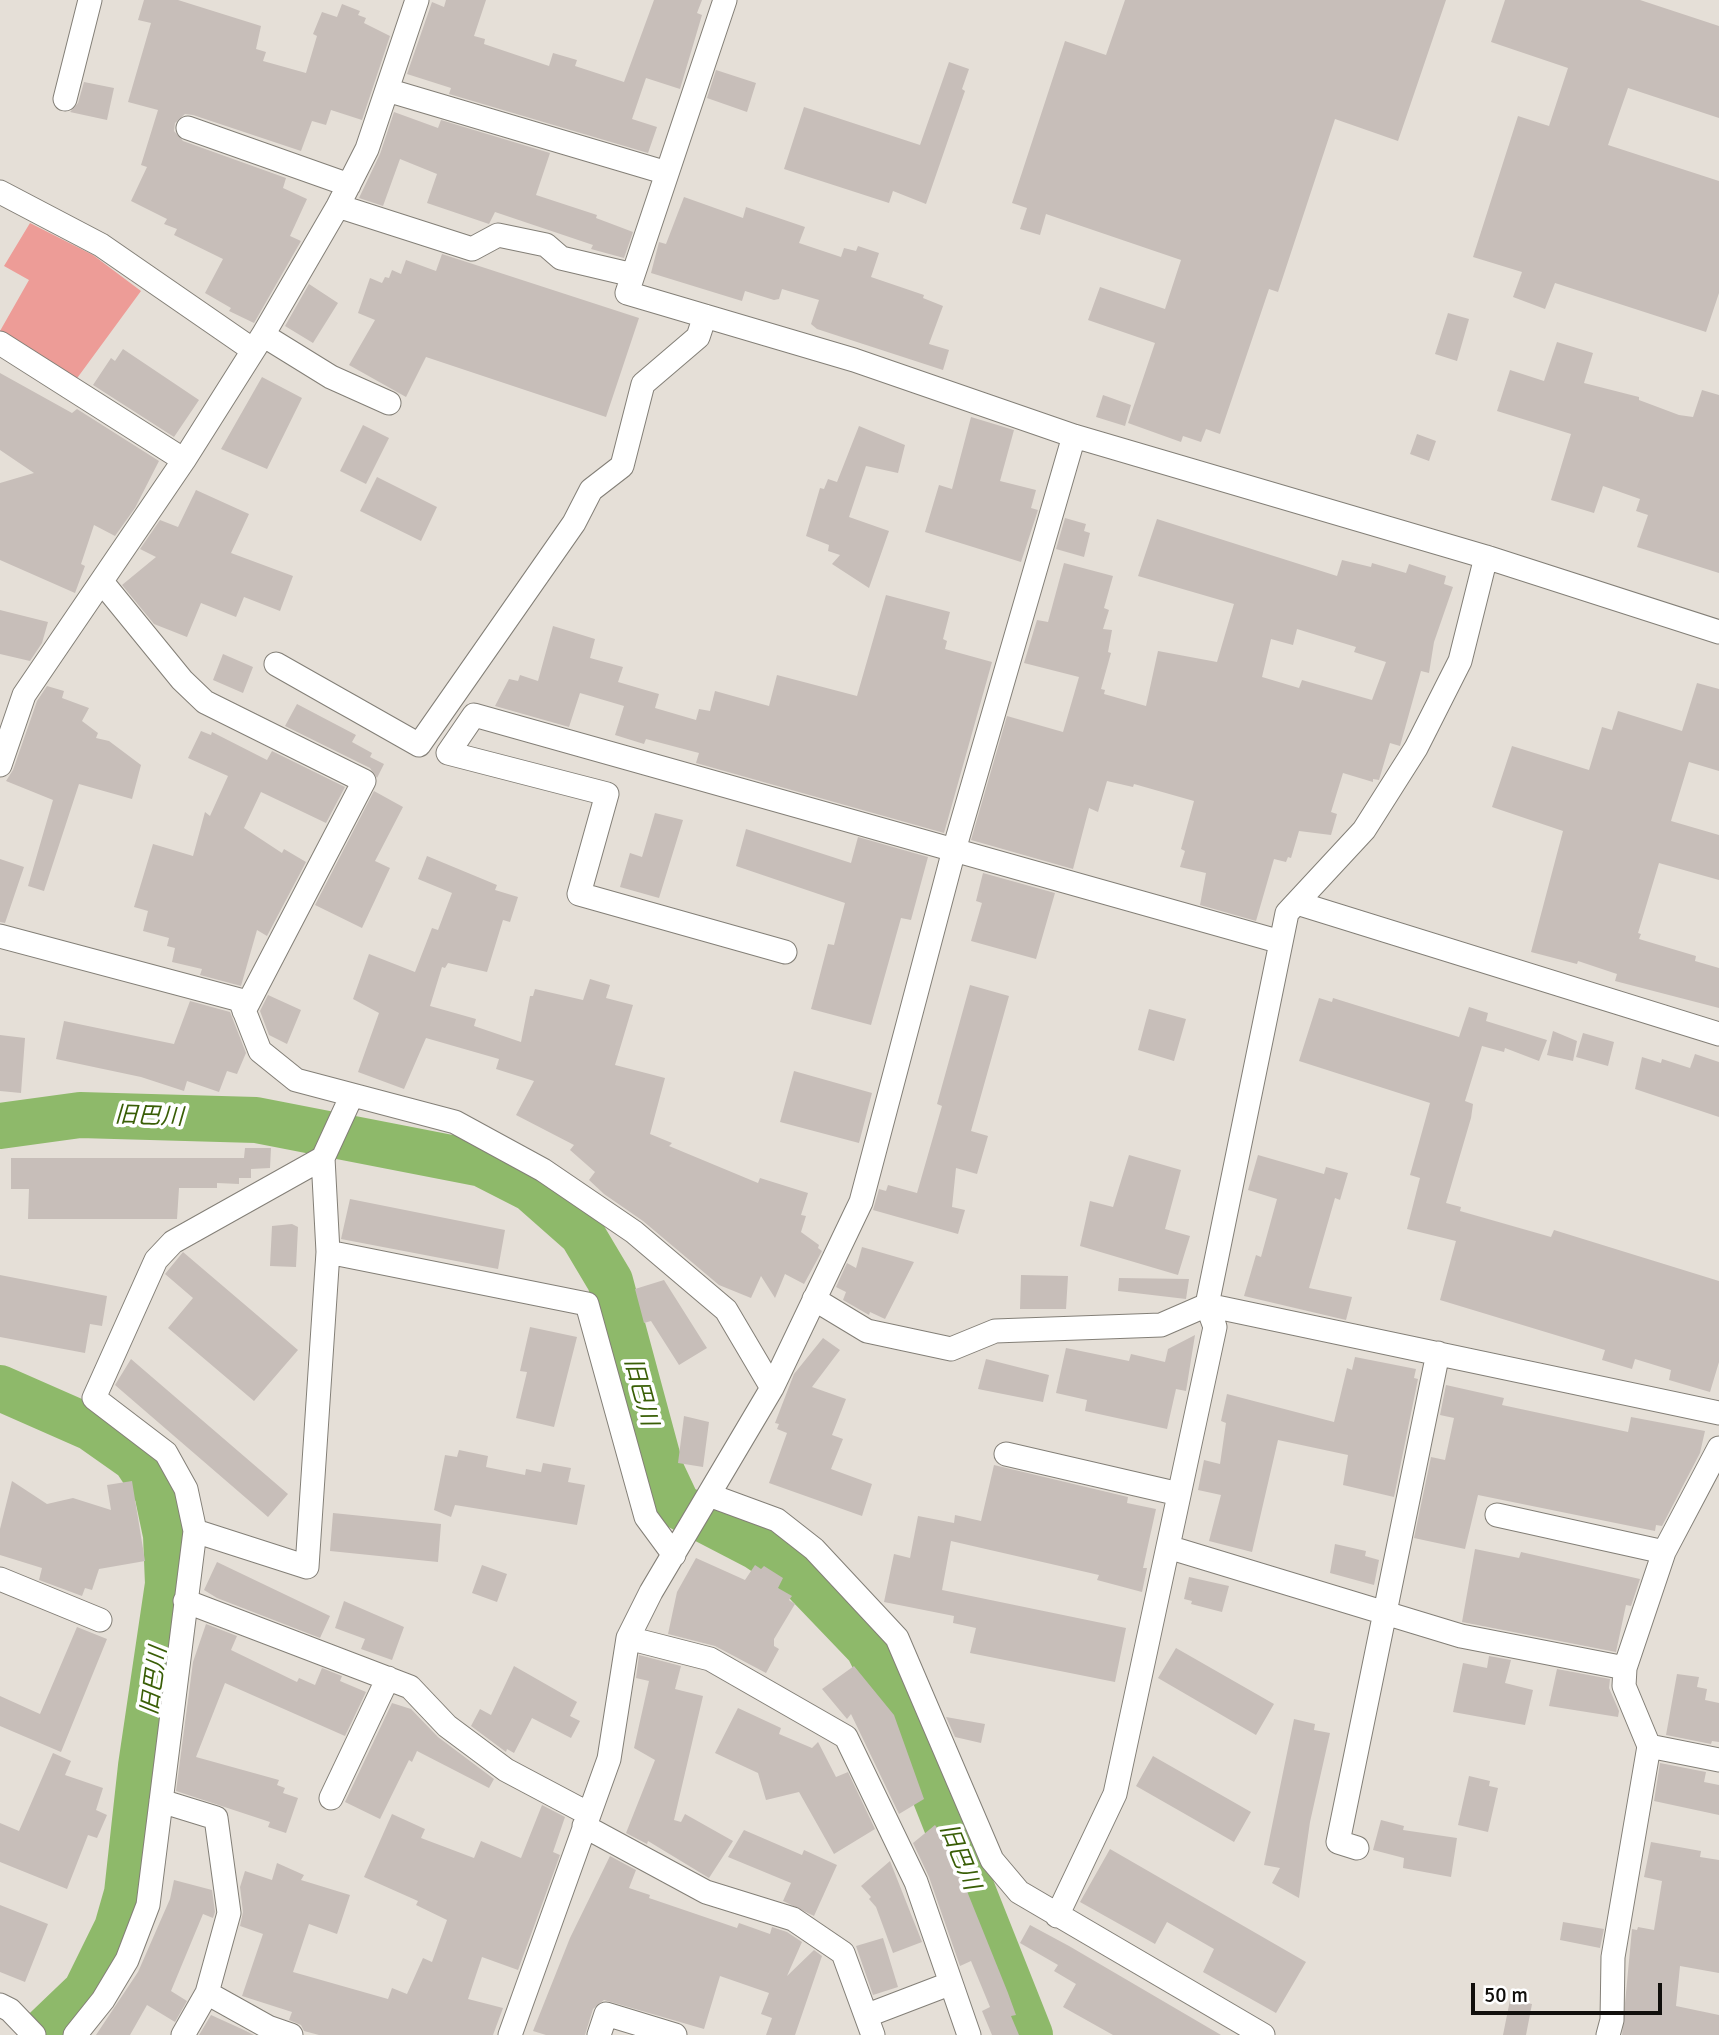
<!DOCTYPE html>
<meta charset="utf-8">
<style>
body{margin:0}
#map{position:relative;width:1719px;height:2035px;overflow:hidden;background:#e5dfd7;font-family:Signika,sans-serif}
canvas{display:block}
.scale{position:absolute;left:1471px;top:1983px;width:191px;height:32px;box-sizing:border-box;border:4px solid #110f0c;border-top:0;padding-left:9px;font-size:21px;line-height:24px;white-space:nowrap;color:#110f0c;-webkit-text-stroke:5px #fff;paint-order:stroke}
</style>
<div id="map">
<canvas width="1719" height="2035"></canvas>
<div class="scale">50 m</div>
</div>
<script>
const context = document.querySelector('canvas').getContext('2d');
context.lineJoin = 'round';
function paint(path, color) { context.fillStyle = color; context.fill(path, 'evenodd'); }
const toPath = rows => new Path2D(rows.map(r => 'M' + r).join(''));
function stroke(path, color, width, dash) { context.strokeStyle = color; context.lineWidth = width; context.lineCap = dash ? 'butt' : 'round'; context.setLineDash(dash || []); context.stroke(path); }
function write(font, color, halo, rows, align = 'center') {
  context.font = font + ' Signika,"Noto Sans JP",sans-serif'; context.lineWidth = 7; context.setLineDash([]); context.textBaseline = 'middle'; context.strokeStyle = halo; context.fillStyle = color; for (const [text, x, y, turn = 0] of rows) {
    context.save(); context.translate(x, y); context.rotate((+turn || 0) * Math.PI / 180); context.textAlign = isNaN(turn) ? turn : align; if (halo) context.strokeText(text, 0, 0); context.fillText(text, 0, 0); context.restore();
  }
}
paint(toPath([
 [30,223,93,255,141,291,75,381,0,331,29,280,4,266]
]), '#ed9c97');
stroke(toPath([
 [0,1126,80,1115,256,1120,482,1164,531,1189,582,1234,610,1281,661,1470,678,1506,757,1547,799,1575,868,1647,906,1723,1030,2035],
 [0,1388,91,1428,135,1459,157,1492,166,1535,168,1584,141,1766,127,1893,117,1928,86,1991,40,2035]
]), '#8eb96a', 46);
paint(toPath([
 [144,0,178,0,261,26,256,49,266,52,263,61,306,73,317,36,313,34,322,12,337,17,342,4,360,11,358,15,366,18,364,23,390,36,362,120,331,110,326,125,312,121,301,151,193,115,185,114,175,123,174,131,183,141,286,178,283,188,307,199,290,236,301,241,254,323,229,311,231,308,205,293,223,259,174,235,177,229,164,224,167,219,131,201,147,167,141,165,158,110,128,102,151,23,138,20],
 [446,0,486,0,474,36,485,39,484,44,549,66,553,53,577,60,575,66,624,82,654,0,702,0,697,13,702,15,680,89,646,78,632,119,657,127,648,153,449,94,451,88,407,74,432,2,444,7],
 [1125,0,1446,0,1398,141,1335,119,1278,292,1269,289,1220,434,1206,429,1201,442,1183,436,1181,442,1128,423,1155,343,1088,320,1100,287,1165,309,1181,260,1046,214,1040,235,1020,229,1027,208,1012,203,1065,41,1106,55],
 [1505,0,1640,0,1719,26,1719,118,1628,88,1608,145,1719,181,1719,293,1706,332,1555,283,1545,309,1513,297,1522,272,1473,257,1518,116,1549,126,1568,68,1491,42],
 [949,62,969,69,962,89,965,91,926,204,893,191,889,203,784,169,804,107,920,145],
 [716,70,756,83,747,112,707,98],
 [84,82,114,88,107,120,70,112,78,103],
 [394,112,438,128,441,120,550,153,536,195,597,215,596,218,633,232,624,258,591,249,593,245,495,212,489,224,427,203,437,174,400,159,383,206,359,198,380,154],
 [684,197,743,218,746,207,805,227,799,243,841,257,844,248,856,251,858,246,879,253,871,277,924,295,923,298,943,306,929,344,949,350,943,370,817,329,811,324,819,300,782,289,779,299,774,300,745,291,742,301,651,273,659,242,666,244],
 [442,254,639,318,606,417,426,357,406,397,349,365,375,320,358,313,370,278,382,283,385,277,389,278,392,270,401,274,406,260,436,271],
 [309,284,338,303,313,343,285,326],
 [1448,313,1469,319,1457,361,1435,354],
 [1557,342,1593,353,1584,383,1639,397,1639,400,1679,415,1693,417,1702,390,1719,395,1719,573,1637,547,1648,515,1636,511,1640,499,1603,486,1594,513,1551,500,1571,434,1497,411,1510,370,1544,381],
 [123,349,199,400,174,437,93,385,111,358,115,361],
 [0,373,72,413,77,409,159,461,135,508,115,536,94,525,81,564,85,566,75,593,0,560,0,483,34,473,0,450],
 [262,377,302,398,267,469,221,449],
 [1103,395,1131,405,1125,426,1096,417],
 [971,417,1014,430,1000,481,1036,490,1031,508,1038,510,1021,562,925,532,939,485,952,489],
 [363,425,389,438,366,484,340,471],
 [859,426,905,445,898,473,866,466,849,517,889,531,869,588,832,564,840,555,828,551,829,545,806,536,820,488,824,489,828,479,837,482],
 [1417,434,1436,441,1429,461,1410,454],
 [377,477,437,507,421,541,360,511],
 [196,490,249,514,231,553,293,576,280,611,244,597,236,617,201,603,187,637,154,624,122,585,156,557,140,549,160,520,178,527],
 [1065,518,1086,524,1084,531,1090,533,1084,557,1056,549],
 [1157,519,1337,576,1342,560,1371,567,1372,563,1406,573,1409,564,1446,576,1444,584,1453,587,1434,642,1429,673,1421,671,1400,746,1390,743,1379,780,1373,779,1373,782,1343,773,1331,812,1337,814,1331,835,1299,831,1291,858,1288,857,1286,862,1274,859,1256,921,1200,905,1206,873,1180,867,1185,851,1181,849,1194,801,1134,784,1133,787,1107,781,1098,812,1089,808,1073,869,971,840,1007,716,1063,732,1079,677,1024,663,1037,620,1048,622,1064,563,1113,576,1104,608,1109,610,1103,629,1112,630,1108,652,1111,653,1101,689,1105,690,1104,694,1146,706,1158,651,1217,662,1234,604,1138,576],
 [1297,629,1356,647,1354,652,1386,662,1372,700,1302,680,1299,688,1262,677,1271,639,1293,645],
 [886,595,950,612,943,639,947,641,945,649,992,662,944,833,696,763,699,753,646,739,644,744,615,735,624,706,580,693,569,727,495,706,509,679,518,681,520,675,538,681,553,626,595,639,590,658,623,667,618,682,659,694,655,708,696,720,699,709,710,711,715,691,769,706,777,675,857,696],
 [0,610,48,622,42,643,30,661,0,654],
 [223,654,253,667,243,693,213,680],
 [1697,683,1719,689,1719,771,1689,762,1671,821,1719,835,1719,880,1659,863,1638,933,1641,934,1639,939,1696,956,1695,961,1719,968,1719,1008,1615,981,1617,974,1578,961,1577,964,1531,952,1563,831,1492,807,1512,746,1589,770,1602,727,1612,730,1618,711,1682,731],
 [47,686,64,691,62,698,89,708,82,721,98,733,96,738,109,741,141,765,132,799,79,784,44,891,28,886,53,800,6,781,13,770,37,701],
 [297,704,356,735,352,742,372,753,370,757,384,764,377,778,370,768,285,726],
 [201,731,211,735,212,732,267,760,272,751,345,787,326,823,261,792,244,828,282,853,284,849,306,862,267,936,257,930,241,986,200,975,202,969,172,962,175,948,167,946,169,938,143,931,148,911,134,907,153,844,193,856,205,812,210,816,228,776,188,758],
 [374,791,403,807,375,861,390,868,362,928,315,905],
 [655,813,683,820,659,898,620,887,630,853,642,857],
 [746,829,851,863,858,837,928,857,911,920,901,918,871,1025,811,1009,828,944,834,945,845,903,736,866],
 [427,856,497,885,495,890,518,897,510,922,503,920,487,972,448,963,445,968,442,967,430,1006,476,1019,474,1026,521,1042,530,996,533,996,535,989,583,1000,590,979,610,985,606,998,633,1005,615,1065,665,1078,650,1134,672,1143,669,1146,758,1183,760,1178,808,1193,801,1215,806,1216,801,1232,819,1245,818,1248,822,1251,804,1284,785,1274,775,1298,761,1276,751,1298,719,1285,643,1221,604,1194,589,1180,595,1172,570,1150,574,1145,516,1115,534,1081,496,1069,499,1059,426,1038,404,1089,358,1072,379,1013,353,999,369,954,415,972,432,928,438,930,452,893,418,879],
 [0,859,24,867,5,923,0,922],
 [983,873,1055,893,1036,959,971,941,982,903,976,901],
 [970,985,1009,996,971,1131,988,1136,977,1174,956,1168,952,1207,965,1210,958,1234,873,1210,879,1189,886,1191,888,1185,917,1193,942,1106,937,1104],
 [268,995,301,1010,287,1044,269,1035,260,1011],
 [1319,998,1332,1002,1333,998,1459,1037,1469,1007,1488,1013,1486,1021,1547,1040,1539,1061,1505,1048,1504,1052,1482,1046,1465,1101,1473,1104,1471,1118,1446,1203,1461,1207,1460,1211,1551,1237,1554,1230,1719,1281,1719,1362,1710,1392,1669,1380,1671,1370,1635,1359,1632,1369,1602,1360,1605,1350,1440,1300,1456,1241,1407,1229,1420,1178,1410,1175,1430,1103,1299,1061],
 [190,1001,230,1012,246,1053,237,1074,227,1071,219,1092,187,1081,184,1091,141,1077,56,1059,64,1021,174,1044],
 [1149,1009,1186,1019,1174,1061,1138,1050],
 [1553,1031,1577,1041,1573,1061,1547,1055],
 [1583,1033,1614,1042,1608,1066,1576,1057],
 [0,1035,25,1038,21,1093,0,1091],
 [1695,1054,1719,1062,1719,1117,1635,1089,1642,1057,1661,1063,1662,1059,1690,1068],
 [794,1071,872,1093,859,1143,780,1122],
 [245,1148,271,1148,270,1168,251,1169,251,1178,239,1178,239,1184,217,1183,217,1188,179,1188,177,1219,28,1219,29,1189,11,1189,11,1158,244,1158],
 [1129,1155,1181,1170,1165,1229,1190,1236,1178,1275,1080,1246,1090,1201,1113,1207],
 [1258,1155,1324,1174,1326,1167,1348,1173,1340,1200,1335,1198,1309,1288,1352,1297,1346,1320,1244,1296,1256,1255,1261,1257,1277,1199,1248,1190],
 [350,1199,505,1230,498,1269,341,1239],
 [292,1224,298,1227,296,1267,270,1266,272,1226],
 [862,1247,914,1262,885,1319,870,1312,869,1315,843,1300,846,1292,836,1287,847,1263,856,1268],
 [183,1252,298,1350,254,1401,168,1328,193,1298,165,1274],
 [0,1275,107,1296,102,1326,90,1324,85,1353,0,1337],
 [1021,1275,1068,1276,1066,1309,1020,1309],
 [1119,1278,1189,1279,1186,1299,1118,1291],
 [664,1280,707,1348,679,1365,651,1321,644,1323,635,1289],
 [530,1327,577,1337,554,1427,516,1418,527,1372,520,1371],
 [1195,1335,1186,1391,1176,1389,1167,1429,1085,1411,1087,1400,1056,1393,1066,1348,1129,1361,1131,1354,1165,1362,1168,1349],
 [823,1338,840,1350,812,1387,846,1399,832,1435,843,1439,831,1469,872,1484,862,1516,769,1483,787,1433,777,1429,779,1424,775,1423,794,1374],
 [1355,1357,1416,1369,1414,1378,1418,1379,1394,1497,1343,1485,1348,1455,1278,1440,1252,1552,1209,1541,1221,1495,1198,1490,1204,1460,1220,1464,1226,1423,1221,1421,1227,1394,1334,1422,1347,1368,1352,1370],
 [131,1359,288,1494,268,1517,115,1385],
 [986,1359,1049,1375,1043,1402,978,1389],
 [1446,1385,1504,1398,1502,1405,1628,1432,1631,1417,1705,1431,1700,1453,1662,1526,1656,1525,1655,1531,1478,1495,1465,1549,1414,1538,1431,1457,1445,1460,1454,1418,1440,1415],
 [684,1416,709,1422,703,1467,678,1463],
 [459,1450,488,1456,486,1467,525,1475,526,1469,541,1472,543,1463,571,1468,568,1482,585,1485,577,1525,455,1505,451,1517,434,1510,445,1455,457,1457],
 [994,1465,1128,1497,1127,1503,1156,1509,1143,1568,1147,1568,1142,1592,1097,1580,1099,1575,951,1541,942,1590,1126,1628,1115,1682,970,1653,976,1628,953,1623,954,1616,884,1602,894,1554,910,1558,918,1516,954,1523,955,1515,981,1521],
 [12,1481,47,1504,73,1498,111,1510,107,1485,132,1481,145,1561,99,1569,92,1590,85,1588,82,1596,39,1580,42,1568,0,1555,0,1529],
 [333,1513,441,1524,438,1562,330,1551],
 [1335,1544,1366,1551,1365,1556,1379,1560,1374,1585,1330,1573],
 [1475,1549,1519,1558,1521,1552,1640,1579,1631,1606,1626,1605,1616,1652,1462,1622],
 [696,1558,745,1580,755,1565,761,1569,764,1566,783,1578,778,1588,792,1596,789,1600,795,1604,774,1639,774,1646,779,1649,766,1673,715,1646,668,1634,677,1592],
 [217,1562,330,1616,320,1638,217,1598,204,1590],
 [482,1565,507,1574,497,1602,472,1593],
 [1189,1577,1229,1586,1222,1612,1191,1604,1192,1601,1184,1599],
 [344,1601,404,1627,392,1660,361,1649,365,1639,335,1628],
 [206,1624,237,1636,231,1650,297,1682,299,1678,315,1685,322,1668,342,1676,340,1681,366,1692,345,1736,225,1683,196,1757,279,1780,277,1785,285,1788,283,1793,298,1798,286,1833,268,1827,270,1822,176,1791,193,1662],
 [77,1627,107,1639,61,1752,0,1726,0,1696,40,1714],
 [1176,1648,1274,1704,1256,1735,1158,1678],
 [639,1655,681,1666,675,1689,703,1696,674,1820,681,1822,685,1814,733,1841,709,1878,648,1841,647,1844,626,1833,655,1760,634,1748,649,1681,636,1678],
 [1489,1656,1511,1660,1505,1683,1533,1690,1525,1725,1453,1712,1463,1663,1487,1668],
 [514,1666,577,1702,570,1716,580,1721,571,1738,532,1718,514,1753,507,1749,506,1752,471,1726,480,1709,491,1715],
 [854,1666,894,1715,924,1799,899,1814,851,1714,847,1719,822,1689],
 [1557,1669,1610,1679,1609,1688,1619,1711,1618,1717,1549,1706],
 [1677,1674,1699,1677,1697,1687,1707,1689,1705,1700,1719,1703,1719,1742,1712,1741,1711,1744,1666,1735],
 [392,1703,411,1709,438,1737,494,1779,489,1788,417,1751,412,1762,409,1760,380,1819,345,1802],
 [738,1708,781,1728,779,1734,812,1748,818,1742,836,1777,848,1772,875,1829,834,1854,799,1792,766,1800,758,1773,715,1753],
 [946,1717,985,1724,981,1743,955,1737],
 [1294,1719,1315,1724,1314,1730,1330,1733,1310,1822,1299,1898,1272,1883,1280,1868,1264,1865],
 [53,1753,71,1761,65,1775,103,1788,96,1810,107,1815,97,1838,88,1835,67,1889,0,1862,0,1823,19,1831],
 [1153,1756,1251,1812,1234,1842,1136,1786],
 [1660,1763,1706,1772,1704,1782,1719,1785,1719,1815,1654,1801],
 [1469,1776,1490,1781,1489,1786,1498,1788,1488,1832,1458,1825],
 [542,1805,565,1817,553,1852,560,1855,518,1970,482,1957,468,1999,503,2008,493,2035,319,2035,304,2031,301,2025,289,2020,292,2012,242,1996,263,1934,240,1926,243,1912,240,1887,245,1871,272,1880,277,1863,304,1875,301,1880,350,1895,337,1934,309,1924,293,1972,388,1999,392,1988,407,1994,423,1958,432,1962,447,1920,416,1905,418,1901,364,1877,392,1814,425,1829,421,1838,474,1858,481,1841,521,1858],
 [1381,1820,1404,1826,1403,1830,1457,1838,1451,1877,1403,1868,1404,1858,1373,1850],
 [935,1825,948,1844,1008,1993,1016,2015,1011,2016,1019,2035,992,2035,982,2011,990,2007,971,1961,960,1966,929,1877,913,1843],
 [744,1830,802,1855,804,1850,837,1865,814,1916,783,1901,791,1883,728,1857],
 [1651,1842,1701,1851,1700,1857,1719,1860,1719,1973,1680,1966,1676,2006,1719,2015,1719,2035,1622,2035,1632,1929,1637,1930,1638,1927,1654,1930,1662,1881,1644,1877],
 [1110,1849,1306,1962,1276,2013,1203,1972,1214,1949,1167,1922,1155,1944,1080,1902],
 [610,1856,636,1870,629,1888,650,1895,649,1898,737,1928,739,1923,770,1934,772,1927,787,1932,802,1942,787,1976,814,1950,822,1956,795,2035,766,2035,772,2018,761,2014,769,1993,720,1976,704,2029,604,2000,593,2009,585,2035,546,2035,533,2031,570,1938],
 [890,1861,922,1942,893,1953,876,1907,869,1899,871,1897,861,1886],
 [174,1880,212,1890,215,1912,213,1918,203,1914,171,1991,187,2001,175,2022,147,2005,130,2035,96,2035,138,1972,170,1899],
 [0,1905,48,1924,25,1982,0,1972],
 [1563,1922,1604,1929,1600,1948,1560,1940],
 [1030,1925,1069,1946,1221,2035,1113,2035,1063,2007,1076,1984,1054,1971,1058,1965,1020,1943],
 [883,1938,898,1987,873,1995,856,1946],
 [1510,2000,1532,2004,1526,2035,1503,2035],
 [211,2015,244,2030,254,2035,199,2035]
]), '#c7beb9');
const street = toPath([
 [725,0,627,293,854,360,1074,436,1486,557,1719,632],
 [387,90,667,173],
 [65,99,90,0],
 [188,128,349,185],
 [0,192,101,245,253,350],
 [338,206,472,249,498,235,546,245,561,258,633,275],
 [263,335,331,377,389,403],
 [0,343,184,460],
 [102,582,182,680,205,702,364,781,244,1011],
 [276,664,419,745,574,523,591,490,622,466,643,384,698,337,705,316],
 [0,765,24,695,184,460,263,335,338,206,367,149,417,0],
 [1297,903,1719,1034],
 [0,936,240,1000,260,1051,296,1080,455,1122,543,1170,634,1232,726,1310,772,1388],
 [785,952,579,894,607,794,448,753,474,715,1281,942],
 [328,1252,587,1304,646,1517,674,1555],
 [814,1299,867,1331,951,1349,995,1331,1161,1325,1207,1305,1719,1413],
 [1006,1454,1179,1494],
 [709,1495,777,1520,814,1549,897,1638,992,1860,1019,1892,1263,2035],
 [1497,1515,1664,1552],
 [195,1531,307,1567,328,1252,323,1158,352,1095],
 [1168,1547,1461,1636,1625,1668],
 [0,1579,100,1620],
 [185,1601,410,1687,447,1726,506,1770,589,1814],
 [628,1638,710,1659,846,1737,916,1882,969,2035],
 [1649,1746,1719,1760],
 [331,1798,388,1678],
 [161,1801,216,1818,229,1913,207,1993],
 [584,1826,706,1892,793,1919,843,1953,873,2035],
 [1357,1848,1338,1842,1438,1353],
 [1057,1916,1115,1794,1215,1327,1207,1305,1287,913,1364,830,1416,748,1460,661,1486,557],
 [0,2005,10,2010,34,2035],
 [868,2015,949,1984],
 [75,2035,103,2000,127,1960,148,1905,195,1531,186,1489,166,1453,94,1398,156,1260,173,1242,323,1158],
 [183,2035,207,1993,268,2027,291,2035],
 [510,2035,609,1759,628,1638,651,1592,772,1388,861,1202,954,850,1074,436],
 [599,2035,606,2014,675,2035],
 [1608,2035,1612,2020,1613,1957,1649,1746,1624,1686,1625,1668,1664,1552,1719,1448]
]);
stroke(street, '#837f77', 25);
stroke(street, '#fff', 23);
write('italic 23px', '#395e06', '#fff', [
 ["旧巴川",149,1117,2],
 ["旧巴川",640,1392,75],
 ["旧巴川",155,1681,-82],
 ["旧巴川",959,1857,68]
]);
</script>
